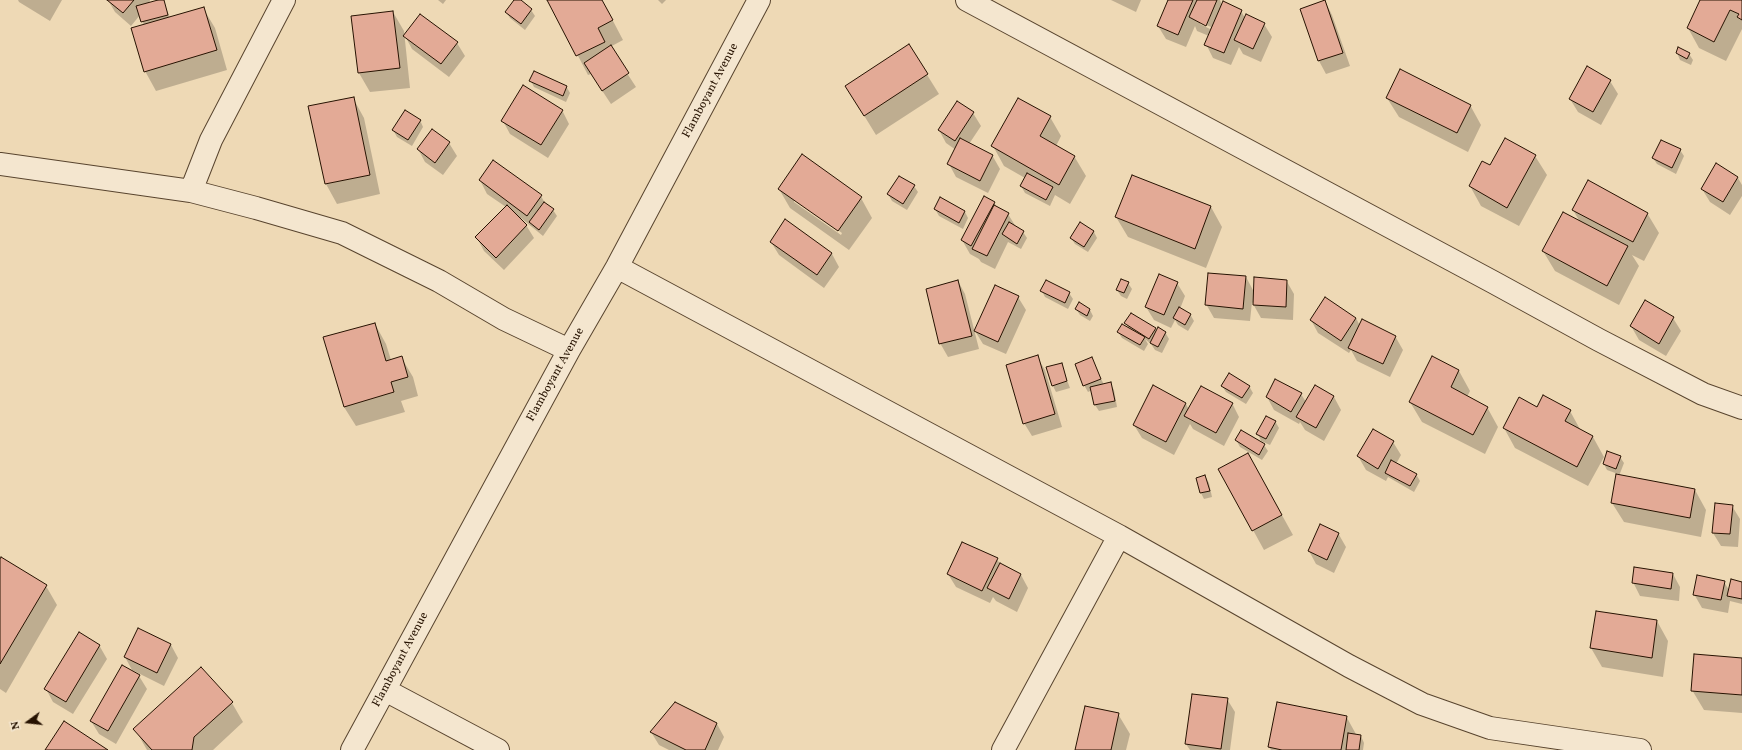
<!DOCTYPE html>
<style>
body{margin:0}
#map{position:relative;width:1742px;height:750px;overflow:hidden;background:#eed9b5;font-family:Vollkorn,serif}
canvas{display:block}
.north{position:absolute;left:8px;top:702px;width:40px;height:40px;-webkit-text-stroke:3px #f4e6cf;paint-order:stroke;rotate:255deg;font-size:11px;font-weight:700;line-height:16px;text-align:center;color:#261201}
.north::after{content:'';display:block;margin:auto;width:14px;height:18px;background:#261201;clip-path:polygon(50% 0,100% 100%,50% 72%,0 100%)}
</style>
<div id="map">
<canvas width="1742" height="750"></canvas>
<div class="north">N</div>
</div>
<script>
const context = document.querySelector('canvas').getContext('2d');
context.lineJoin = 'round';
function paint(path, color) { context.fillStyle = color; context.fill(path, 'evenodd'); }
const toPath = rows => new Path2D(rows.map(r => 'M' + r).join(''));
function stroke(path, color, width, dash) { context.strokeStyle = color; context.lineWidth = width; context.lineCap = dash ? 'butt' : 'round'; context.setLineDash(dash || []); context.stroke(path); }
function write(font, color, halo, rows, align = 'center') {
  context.font = font + ' Vollkorn,serif'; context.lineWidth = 4; context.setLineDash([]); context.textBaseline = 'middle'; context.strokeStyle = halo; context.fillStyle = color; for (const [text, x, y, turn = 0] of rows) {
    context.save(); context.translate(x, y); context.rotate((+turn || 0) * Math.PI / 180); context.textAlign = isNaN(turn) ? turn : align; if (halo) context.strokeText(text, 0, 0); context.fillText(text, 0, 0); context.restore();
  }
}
paint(toPath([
 [18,0,62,0,50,21,19,2],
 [108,0,150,0,149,4,163,0,170,18,203,8,215,28,227,70,156,91,145,71,144,25,140,15,131,26,115,12],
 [438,0,446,0,443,4],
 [515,0,519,0,531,10,535,16,525,30,510,18,506,12],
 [549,0,602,0,623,40,610,47,636,87,611,104,591,74,588,75],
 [658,0,666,0,662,4],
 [1111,0,1141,0,1136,12],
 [1169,0,1220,0,1222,5,1241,11,1245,18,1264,24,1272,37,1261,62,1243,54,1239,47,1231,65,1213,58,1206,44,1209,36,1197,31,1195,26,1186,47,1166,39,1158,26],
 [1200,22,1211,27,1210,29,1200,24],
 [1701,0,1742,0,1742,29,1726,61,1699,48,1688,28],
 [1325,1,1332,15,1350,66,1326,74,1319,61,1301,10],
 [393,12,404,31,410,88,370,92,359,73,352,17],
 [405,36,457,43,465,56,449,77,412,49],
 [909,46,939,94,876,135,846,86],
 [1677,53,1689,54,1693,60,1691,65,1680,60],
 [531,81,566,86,570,93,566,102,534,87],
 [1610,81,1618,94,1601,125,1578,112,1570,99],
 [353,98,364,118,380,194,337,204,326,184,309,107],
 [1387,98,1470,105,1481,125,1468,152,1399,117],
 [562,110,569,124,548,158,510,134,503,121],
 [973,113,981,126,969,144,992,155,1000,169,988,193,956,177,949,164,956,150,946,143,939,130],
 [1050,117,1061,136,1056,146,1074,156,1086,176,1070,204,1055,195,1050,206,1025,193,1021,186,1025,178,1004,166,993,146],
 [420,120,423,127,412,146,397,137,393,130],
 [432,130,449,143,457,156,443,175,425,162,418,149],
 [1680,150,1684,156,1676,174,1657,164,1653,158],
 [1535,156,1547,175,1519,226,1481,206,1470,186,1490,166],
 [1132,176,1211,207,1222,227,1206,268,1128,237,1116,217],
 [1738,178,1742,185,1742,196,1730,215,1710,202,1702,189],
 [480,180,541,196,546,205,553,210,557,216,543,236,521,218,521,219,526,225,534,238,504,270,484,251,477,238,506,207,487,194],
 [914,186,918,192,907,210,892,201,888,194],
 [779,189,861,198,872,218,849,250,790,208],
 [794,199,842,233,841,235,794,202],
 [941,198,965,212,968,218,963,229,939,216,935,209],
 [994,202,997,208,1008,214,1016,227,1023,232,1027,238,1021,249,1008,242,995,269,981,262,979,259,970,254,962,240],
 [1573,210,1647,213,1659,233,1644,261,1632,255,1639,266,1619,305,1555,271,1543,251,1580,222],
 [786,221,832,254,839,267,824,288,779,255,771,242],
 [1081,224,1094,232,1097,238,1088,252,1075,244,1071,238],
 [1246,277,1254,292,1286,280,1294,294,1293,320,1261,318,1252,302,1250,321,1214,318,1206,304],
 [958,281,965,294,979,349,948,357,940,343],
 [1128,283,1132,289,1127,299,1121,296,1117,290],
 [1177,283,1185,296,1180,309,1190,314,1194,321,1188,331,1178,325,1175,320,1171,328,1154,320,1146,307],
 [1042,291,1069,293,1073,299,1068,309,1045,297],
 [1018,297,1026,310,1006,354,983,344,975,331],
 [1080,304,1090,310,1093,316,1090,321,1080,315,1076,309],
 [1356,318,1360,326,1395,336,1403,350,1390,377,1357,361,1351,350,1349,353,1318,333,1311,320],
 [1673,318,1681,331,1666,356,1639,340,1631,326],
 [1126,323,1155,329,1157,332,1165,332,1169,339,1162,353,1155,350,1151,344,1145,339,1148,344,1144,351,1122,338,1118,332,1129,329],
 [375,324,386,344,391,360,401,357,413,377,418,396,401,401,405,412,356,426,344,407],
 [1037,357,1045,370,1062,427,1032,436,1024,423],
 [1433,358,1459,371,1470,391,1467,397,1487,407,1498,427,1485,454,1422,422,1410,402],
 [1092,359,1104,385,1110,383,1114,390,1117,407,1099,411,1095,405,1092,390,1088,392,1084,385],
 [1061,364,1070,388,1056,392,1053,386],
 [1222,386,1249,386,1253,393,1246,404,1226,392],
 [1315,386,1334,397,1341,410,1324,441,1305,430,1300,422,1299,424,1274,410,1267,397,1301,394,1306,402],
 [1232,403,1239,417,1224,446,1193,429,1190,424,1174,455,1142,438,1134,425,1186,404,1189,410],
 [1537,408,1570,411,1581,431,1593,437,1604,457,1588,486,1515,448,1504,428],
 [1275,421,1279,428,1270,445,1261,441,1258,434],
 [1236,440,1264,445,1268,451,1262,460,1240,447],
 [1393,442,1401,455,1396,464,1416,474,1420,481,1414,492,1388,477,1386,481,1366,470,1358,456],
 [1248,454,1293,535,1264,550,1220,470],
 [1620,457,1624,463,1619,476,1695,490,1706,510,1701,537,1624,522,1612,503,1618,474,1607,470,1604,464],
 [1205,476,1209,483,1212,497,1204,499,1201,493,1197,479],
 [1732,506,1740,519,1738,547,1721,546,1713,533],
 [1338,533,1346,547,1334,573,1316,564,1309,551],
 [997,559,1000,564,1021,575,1028,588,1017,612,996,601,993,597,990,603,956,587,948,574],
 [0,561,46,586,57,605,6,693,0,689],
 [1673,574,1680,587,1679,601,1640,596,1633,582],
 [1724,582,1729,590,1742,583,1742,604,1730,601,1728,613,1702,608,1694,594],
 [1657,621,1668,641,1663,677,1602,667,1591,648],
 [99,645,107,659,73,714,53,702,46,689],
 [171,645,178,658,164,686,132,670,125,657],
 [1742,659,1742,713,1704,710,1692,690],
 [139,676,147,689,116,744,99,734,91,721],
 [1227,699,1235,712,1230,750,1190,750,1186,744],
 [232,703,243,722,213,750,147,750,135,729],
 [675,704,717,724,724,737,718,750,669,750,659,745,651,732],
 [1118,714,1130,734,1126,750,1076,750],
 [1346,716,1357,736,1361,736,1364,743,1363,750,1271,750,1269,747]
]), '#0003');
const building = toPath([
 [107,0,134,0,123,13,107,0],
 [158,0,164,0,168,15,141,22,136,6,158,0],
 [514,0,521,0,532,9,521,24,505,12,514,0],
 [547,0,602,0,613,20,598,28,605,42,576,56,547,0],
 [1168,0,1193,0,1178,35,1157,26,1168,0],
 [1197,0,1217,0,1206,26,1189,17,1197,0],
 [1325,0,1343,53,1318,61,1300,9,1325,0],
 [1700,0,1742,0,1742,20,1737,17,1739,14,1730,10,1714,42,1687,28,1700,0],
 [1223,1,1242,10,1224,53,1204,45,1223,1],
 [204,7,217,50,144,72,131,28,204,7],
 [393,11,400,68,358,73,351,16,393,11],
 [420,14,458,42,441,64,403,36,420,14],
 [1246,14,1265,23,1253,49,1234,40,1246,14],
 [909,44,928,74,864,116,845,86,909,44],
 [611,45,629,73,602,91,584,63,611,45],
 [1678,47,1690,53,1687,59,1676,53,1678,47],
 [1587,66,1611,80,1593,112,1569,99,1587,66],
 [1400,69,1471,105,1457,133,1386,98,1400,69],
 [534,71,567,86,563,96,529,81,534,71],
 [523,85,563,110,541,145,501,121,523,85],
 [354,97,370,175,325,184,308,106,354,97],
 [1018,98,1051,116,1040,136,1075,156,1059,185,991,146,1018,98],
 [957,101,974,112,955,141,938,130,957,101],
 [405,110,421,120,408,140,392,130,405,110],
 [432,129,450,142,435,163,417,149,432,129],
 [960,138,993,155,980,181,947,164,960,138],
 [1505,138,1536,155,1507,208,1469,186,1482,161,1490,165,1505,138],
 [1661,140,1681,149,1672,168,1652,158,1661,140],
 [802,154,862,197,838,231,778,189,802,154],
 [493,160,542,195,527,216,479,180,493,160],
 [1716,163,1738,177,1723,202,1701,189,1716,163],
 [1027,173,1053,187,1046,200,1020,186,1027,173],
 [1132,175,1211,206,1195,249,1115,217,1132,175],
 [899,176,915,185,903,204,887,194,899,176],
 [1588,180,1648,213,1633,242,1572,210,1588,180],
 [984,196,995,202,971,246,961,240,984,196],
 [940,197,965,211,959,223,934,209,940,197],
 [544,202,554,209,539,230,529,222,544,202],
 [507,205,527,225,496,258,475,237,507,205],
 [994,205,1009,213,987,256,972,249,994,205],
 [1563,212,1628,246,1607,286,1542,251,1563,212],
 [785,219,832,253,817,275,770,242,785,219],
 [1009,222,1024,231,1017,244,1002,234,1009,222],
 [1080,222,1094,231,1084,247,1070,238,1080,222],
 [1208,273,1246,276,1243,309,1205,305,1208,273],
 [1159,274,1178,282,1164,315,1145,307,1159,274],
 [1254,277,1287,280,1286,307,1253,305,1254,277],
 [1121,279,1129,282,1124,293,1116,290,1121,279],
 [958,280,972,336,939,344,926,289,958,280],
 [1046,280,1070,292,1065,303,1040,291,1046,280],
 [995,285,1019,296,998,342,974,331,995,285],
 [1325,297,1356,318,1341,341,1310,320,1325,297],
 [1645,300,1674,317,1659,344,1630,326,1645,300],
 [1079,302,1090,309,1087,316,1075,309,1079,302],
 [1179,307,1191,314,1185,325,1173,318,1179,307],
 [1131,313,1156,328,1149,339,1124,323,1131,313],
 [1362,319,1396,336,1383,364,1348,348,1362,319],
 [375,323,386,361,402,356,408,377,391,382,394,392,344,407,323,337,375,323],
 [1122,324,1145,337,1140,345,1117,332,1122,324],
 [1158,327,1166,332,1158,347,1150,343,1158,327],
 [1038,355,1055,414,1023,424,1006,365,1038,355],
 [1432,356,1459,370,1451,387,1488,407,1473,435,1409,402,1432,356],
 [1092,357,1101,379,1083,386,1075,364,1092,357],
 [1062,363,1067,381,1052,386,1046,367,1062,363],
 [1229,373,1250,386,1242,398,1221,386,1229,373],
 [1275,379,1302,393,1291,412,1266,397,1275,379],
 [1111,382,1115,401,1094,405,1090,387,1111,382],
 [1153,385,1186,403,1166,442,1133,425,1153,385],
 [1315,385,1334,396,1316,428,1296,417,1315,385],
 [1201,386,1233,403,1216,433,1184,416,1201,386],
 [1543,395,1571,410,1565,421,1593,436,1577,467,1503,428,1519,397,1537,407,1543,395],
 [1266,416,1276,421,1266,439,1256,434,1266,416],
 [1373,429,1394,441,1378,469,1357,456,1373,429],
 [1241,430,1265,444,1259,455,1235,440,1241,430],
 [1607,451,1621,456,1616,469,1603,464,1607,451],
 [1248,453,1282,515,1252,531,1218,469,1248,453],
 [1391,460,1417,474,1410,486,1385,473,1391,460],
 [1616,474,1695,489,1690,518,1611,503,1616,474],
 [1205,475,1210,491,1200,493,1196,478,1205,475],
 [1715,503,1733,505,1730,534,1712,533,1715,503],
 [1320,524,1339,533,1327,560,1308,551,1320,524],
 [962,542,998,558,982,591,947,574,962,542],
 [1,557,47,585,0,664,0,559,1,557],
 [1000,563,1021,574,1009,599,987,588,1000,563],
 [1634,567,1673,573,1671,589,1632,583,1634,567],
 [1697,575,1725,581,1721,600,1693,595,1697,575],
 [1731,579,1742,582,1742,599,1727,596,1731,579],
 [1596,611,1657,620,1652,658,1590,648,1596,611],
 [138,628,171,644,157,673,124,657,138,628],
 [79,632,100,645,66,702,44,689,79,632],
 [1694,654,1742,658,1742,695,1691,691,1694,654],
 [122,665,140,675,108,731,90,721,122,665],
 [201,667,233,702,194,737,192,750,152,750,133,729,201,667],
 [1192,694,1228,698,1221,749,1185,744,1192,694],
 [675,702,717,723,705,750,686,750,650,732,675,702],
 [1277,702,1347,716,1341,750,1282,750,1268,747,1277,702],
 [1085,706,1119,713,1111,750,1075,750,1085,706],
 [64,721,108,750,45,750,64,721],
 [1348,733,1361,735,1359,750,1346,750,1348,733]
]);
paint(building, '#e3aa96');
stroke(building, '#261201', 1);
const minor = toPath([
 [967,0,1493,282,1599,340,1703,394,1742,408],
 [0,164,191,191,256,208,342,233,439,281,504,319,569,350],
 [191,191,211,140,284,0],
 [617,267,1119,536,1349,666,1422,704,1490,728,1640,750],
 [385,690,498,750],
 [352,750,569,350,617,267,759,0],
 [1003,750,1119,536]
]);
stroke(minor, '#58442e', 24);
stroke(minor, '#f4e6cf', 22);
write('12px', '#261201', '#f4e6cf', [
 ["Flamboyant Avenue",711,91,-62],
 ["Flamboyant Avenue",556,375,-61],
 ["Flamboyant Avenue",401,660,-62]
]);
</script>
